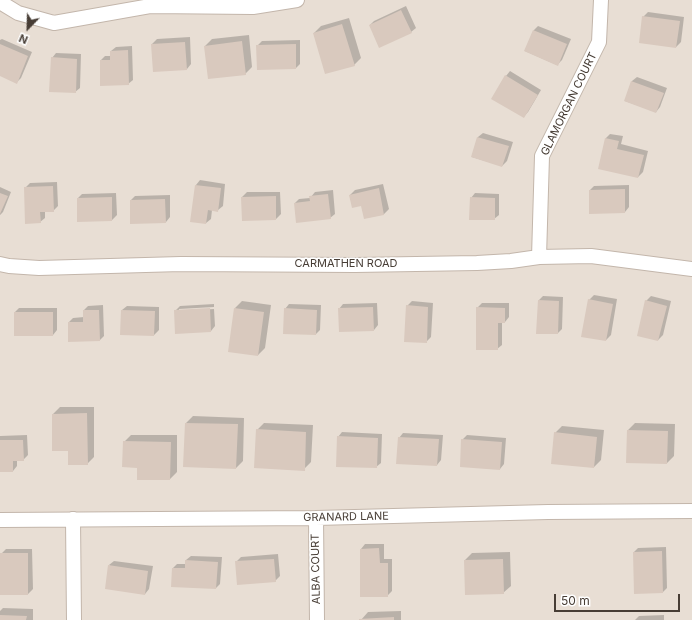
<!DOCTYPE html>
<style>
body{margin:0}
#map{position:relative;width:692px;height:620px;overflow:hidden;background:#f4ede6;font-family:Inter,sans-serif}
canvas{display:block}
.north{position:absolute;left:8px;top:8px;width:40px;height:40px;-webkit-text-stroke:3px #fff;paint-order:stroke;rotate:203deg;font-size:11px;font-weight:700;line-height:16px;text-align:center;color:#473d35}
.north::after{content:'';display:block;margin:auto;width:14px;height:18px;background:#473d35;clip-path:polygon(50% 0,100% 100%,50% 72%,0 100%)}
.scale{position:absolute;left:554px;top:594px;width:126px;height:18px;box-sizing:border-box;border:2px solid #473d35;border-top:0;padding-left:5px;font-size:12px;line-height:14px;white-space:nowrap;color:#473d35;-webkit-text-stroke:3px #fff;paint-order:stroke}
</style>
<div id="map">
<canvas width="692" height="620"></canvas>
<div class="north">N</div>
<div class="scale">50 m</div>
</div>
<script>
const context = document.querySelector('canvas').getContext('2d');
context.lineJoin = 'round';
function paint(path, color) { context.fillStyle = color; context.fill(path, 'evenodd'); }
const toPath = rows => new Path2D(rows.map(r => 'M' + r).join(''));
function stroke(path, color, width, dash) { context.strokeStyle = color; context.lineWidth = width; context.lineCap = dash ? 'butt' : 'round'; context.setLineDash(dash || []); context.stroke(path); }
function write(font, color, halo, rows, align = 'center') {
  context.font = font + ' Inter,sans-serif'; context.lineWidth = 3; context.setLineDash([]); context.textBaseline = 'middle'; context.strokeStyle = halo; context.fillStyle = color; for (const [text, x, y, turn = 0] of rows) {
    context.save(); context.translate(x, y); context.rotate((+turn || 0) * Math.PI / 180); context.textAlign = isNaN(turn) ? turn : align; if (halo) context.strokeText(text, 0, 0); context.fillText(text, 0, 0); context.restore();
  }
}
paint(toPath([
 [0,0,692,0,692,620,0,620]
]), '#e8ded4');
paint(toPath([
 [406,6,416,28,411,32,370,25,374,21],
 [648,12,684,17,681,42,676,47,643,17],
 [349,18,361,58,354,65,314,33,321,26],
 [538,26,571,39,562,60,557,65,525,51,534,30],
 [249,35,252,67,245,74,205,46,212,39],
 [190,37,191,64,187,69,152,44,157,39],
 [2,39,32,52,21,78,17,82,0,75,0,40],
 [300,40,300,64,296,68,257,46,262,41],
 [132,46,133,80,128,84,101,60,105,56,111,56,111,51,116,47],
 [56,53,81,54,80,88,75,92,52,58],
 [510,71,541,90,528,112,523,117,506,76],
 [637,77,667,88,660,107,656,112,625,101,632,81],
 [483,133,513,142,507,161,502,166,472,157,478,137],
 [610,134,623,136,621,144,648,151,643,172,638,177,599,168,606,138],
 [200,180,225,184,223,206,218,210,212,210,211,219,206,223,196,185],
 [57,182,58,206,53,211,45,211,45,218,40,222,25,188,30,183],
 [383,184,389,209,384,214,365,218,362,205,350,195,355,190],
 [629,185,629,207,625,212,590,190,594,186],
 [0,187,11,192,3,212,0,215],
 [333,190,335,214,330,218,295,203,299,199,310,198,315,192],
 [247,192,280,192,281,214,276,219,243,220,242,197],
 [116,193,117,215,112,220,78,198,82,194],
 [475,193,499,194,499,215,494,219,471,198],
 [170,195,170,217,166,222,131,200,135,196],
 [594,295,617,299,611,335,606,340,589,300],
 [543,296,563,297,562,329,558,333,538,301],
 [651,296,671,301,663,335,658,340,646,301],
 [242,301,271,305,265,348,258,355,235,308],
 [412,301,433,303,431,337,426,342,407,306],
 [377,303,378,325,374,330,339,309,343,304],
 [482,303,509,303,509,317,505,322,502,322,502,345,497,349,477,308],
 [214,304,214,307,179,309,179,311,214,309,215,326,211,331,175,311,180,306],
 [289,304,321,305,320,330,316,334,285,309],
 [103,305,104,336,100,340,69,322,73,318,84,317,84,310,88,306],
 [127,306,159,307,159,330,154,335,122,310],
 [19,308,57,308,57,330,53,335,15,312],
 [60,407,94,407,94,457,87,464,69,450,53,414],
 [193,416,244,418,243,461,236,468,186,423],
 [264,423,313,425,311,462,304,469,257,430],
 [635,423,675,424,674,456,667,463,628,430],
 [562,426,604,430,601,460,594,467,555,433],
 [342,432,382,434,381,463,376,467,338,437],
 [403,433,443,435,441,460,437,465,399,438],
 [27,435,28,455,23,460,17,460,17,466,13,471,0,471,0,436],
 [131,435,177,435,177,472,170,479,138,467,124,442],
 [467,435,506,438,504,464,500,469,462,440],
 [365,544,384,544,384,559,392,559,392,591,387,596,361,596,361,549],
 [666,547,667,588,663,592,634,552,638,548],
 [6,549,32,549,33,589,28,594,1,594,1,554],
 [510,552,511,586,503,593,465,560,472,553],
 [278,554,280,576,275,581,236,562,241,557],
 [191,556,222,557,220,584,216,588,173,568,177,564,186,564,186,560],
 [114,561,153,566,149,589,145,594,109,565],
 [3,608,33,609,33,620,0,620,0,611],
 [401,611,401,620,361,620,368,612],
 [664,615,664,620,635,620,639,616]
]), '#0003');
paint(toPath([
 [401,10,412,33,379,48,369,25],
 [642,16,680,21,676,48,639,43],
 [342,24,355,66,325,74,313,33],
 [533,30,567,44,558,66,524,51],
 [242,41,246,75,208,79,204,46],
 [185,42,187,70,153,72,151,44],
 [0,44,28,56,17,84,0,76],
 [296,44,296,69,257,70,256,45],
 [128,50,129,85,100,86,100,60,110,60,110,51],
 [51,57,77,59,76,93,49,92],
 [505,75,538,95,524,118,491,99],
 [631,81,664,93,656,113,624,101],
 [477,137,509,146,502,167,471,157],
 [605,138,619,141,617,149,644,155,638,178,598,169],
 [195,185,221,188,218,212,208,210,206,224,190,222],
 [53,186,54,212,40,212,41,223,25,224,24,187],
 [379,188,384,215,364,219,361,206,352,208,349,195],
 [625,189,625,213,589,214,589,190],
 [0,193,8,196,0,214],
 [328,194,331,219,296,223,294,203,310,201,309,196],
 [276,196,276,220,242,221,241,197],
 [112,197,112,221,77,222,77,198],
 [470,197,495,198,495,220,469,220],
 [165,199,166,223,130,224,130,200],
 [588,299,613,304,606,341,581,337],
 [538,300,559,301,558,334,536,334],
 [645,300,667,306,658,341,637,336],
 [406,305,428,307,427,343,404,342],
 [373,307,374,331,339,332,338,308],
 [476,307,505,308,505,323,498,323,498,350,476,350],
 [210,308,211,332,175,334,174,310],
 [234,308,264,312,258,356,228,352],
 [284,308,317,310,316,335,283,334],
 [83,310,99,310,100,341,68,342,68,322,83,322],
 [121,310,155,311,154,336,120,335],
 [14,312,53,312,53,336,14,336],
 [87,413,88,465,68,465,68,451,52,451,52,414],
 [185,423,238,424,236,469,183,467],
 [256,429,306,432,305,471,254,468],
 [627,430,668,431,667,464,626,463],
 [554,432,597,437,594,468,551,464],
 [337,436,378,438,377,468,336,467],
 [398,437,439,439,437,466,396,464],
 [461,439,502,442,500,470,460,467],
 [0,440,23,440,24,461,13,461,13,472,0,472],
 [123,441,171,442,170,480,137,480,137,468,122,467],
 [379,548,380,563,388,563,388,597,360,597,360,549],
 [662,551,663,593,634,594,633,552],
 [0,553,28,553,28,595,0,595],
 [274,559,276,582,237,585,235,561],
 [503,559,504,594,465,595,464,560],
 [185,560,218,562,216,589,171,587,172,568,185,568],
 [108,565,148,571,145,595,105,589],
 [0,615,27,616,26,620,0,620],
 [394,617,394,620,359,620,359,619]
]), '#d9c9be');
const minor = toPath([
 [0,2,18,13,54,23,150,6,253,7,297,0],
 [539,257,542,156,599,42,601,0],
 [0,264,9,266,39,268,181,264,355,265,477,263,511,261,539,257,591,256,692,269],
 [316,518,317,620],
 [73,519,74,620],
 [0,520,316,518,548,512,692,511]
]);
stroke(minor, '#c3b6ab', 16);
stroke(minor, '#fff', 14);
write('11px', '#473d35', '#fff', [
 ["GLAMORGAN COURT",569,104,-64],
 ["CARMATHEN ROAD",346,264],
 ["GRANARD LANE",346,517,-1],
 ["ALBA COURT",316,569,-91]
]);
</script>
